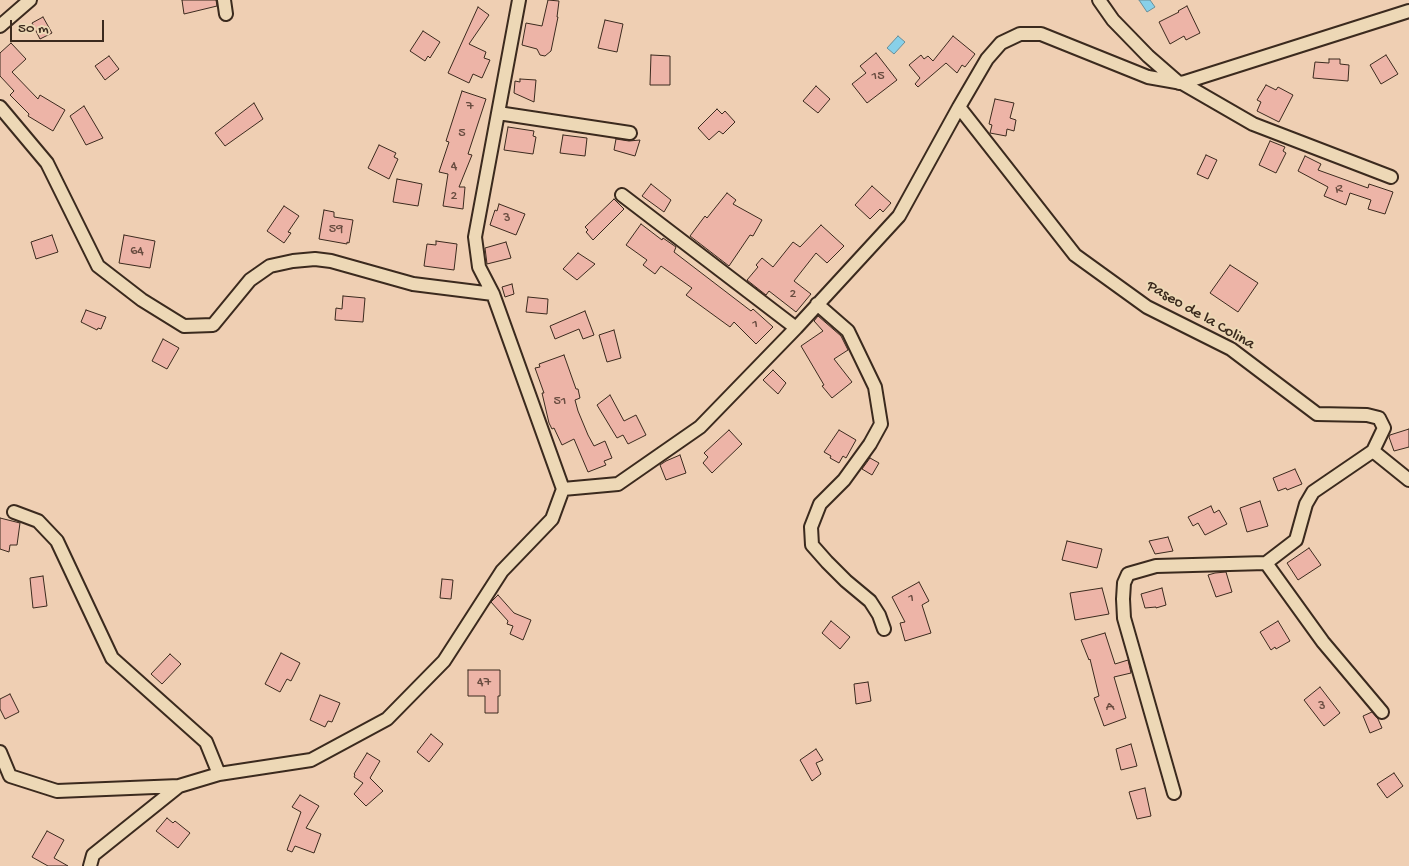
<!DOCTYPE html>
<style>
body{margin:0}
#map{position:relative;width:1409px;height:866px;overflow:hidden;background:#efcfb3;font-family:"Gochi Hand",sans-serif}
canvas{display:block}
.scale{position:absolute;left:10px;top:20px;width:94px;height:22px;box-sizing:border-box;border:2px solid #3b2a1e;border-top:0;padding-left:6px;font-size:15px;line-height:18px;white-space:nowrap;color:#3b2a1e;-webkit-text-stroke:4px #edd8b6;paint-order:stroke}
</style>
<div id="map">
<canvas width="1409" height="866"></canvas>
<div class="scale">50 m</div>
</div>
<script>
const context = document.querySelector('canvas').getContext('2d');
context.lineJoin = 'round';
function paint(path, color) { context.fillStyle = color; context.fill(path, 'evenodd'); }
const toPath = rows => new Path2D(rows.map(r => 'M' + r).join(''));
function stroke(path, color, width, dash) { context.strokeStyle = color; context.lineWidth = width; context.lineCap = dash ? 'butt' : 'round'; context.setLineDash(dash || []); context.stroke(path); }
function write(font, color, halo, rows, align = 'center') {
  context.font = font + ' "Gochi Hand",sans-serif'; context.lineWidth = 4; context.setLineDash([]); context.textBaseline = 'middle'; context.strokeStyle = halo; context.fillStyle = color; for (const [text, x, y, turn = 0] of rows) {
    context.save(); context.translate(x, y); context.rotate((+turn || 0) * Math.PI / 180); context.textAlign = isNaN(turn) ? turn : align; if (halo) context.strokeText(text, 0, 0); context.fillText(text, 0, 0); context.restore();
  }
}
const water = toPath([
 [1139,0,1150,0,1155,7,1147,12,1139,0],
 [898,36,905,42,894,54,887,48,898,36]
]);
paint(water, '#88d0e9');
stroke(water, '#698e98', 1);
const building = toPath([
 [182,0,216,0,217,6,184,14,182,0],
 [548,0,559,1,557,17,558,17,551,51,545,56,540,55,537,49,522,45,526,23,542,26,548,0],
 [1187,6,1200,33,1186,40,1184,36,1170,44,1159,22,1179,12,1178,11,1187,6],
 [478,7,489,15,469,44,486,52,484,58,490,60,482,78,473,74,469,83,448,73,478,7],
 [43,17,52,33,40,39,32,23,43,17],
 [605,20,623,24,617,52,598,48,605,20],
 [423,31,440,42,430,58,428,56,425,61,410,51,423,31],
 [953,36,975,54,965,67,962,65,957,73,946,63,918,87,915,84,920,78,909,65,921,55,924,59,928,56,933,61,953,36],
 [11,43,26,59,12,72,38,99,40,95,65,110,53,131,28,116,29,114,10,95,14,91,0,76,0,53,11,43],
 [876,53,897,80,867,103,852,84,866,73,860,66,876,53],
 [651,55,670,56,670,85,650,85,651,55],
 [1386,55,1398,74,1381,84,1370,65,1386,55],
 [109,56,119,69,105,80,95,66,109,56],
 [1329,59,1340,59,1340,64,1349,65,1348,81,1313,78,1315,62,1329,63,1329,59],
 [520,79,536,80,534,102,514,93,515,81,520,82,520,79],
 [1266,85,1276,90,1278,87,1293,95,1279,122,1257,111,1261,102,1257,100,1266,85],
 [816,86,830,99,818,113,803,101,816,86],
 [462,91,486,99,468,154,472,155,459,187,465,187,463,209,443,206,448,174,439,172,449,142,446,141,462,91],
 [995,99,1014,103,1010,118,1016,120,1014,131,1007,129,1006,136,990,133,992,125,989,124,995,99],
 [254,103,263,119,225,146,215,133,254,103],
 [84,106,103,138,86,145,70,116,84,106],
 [717,109,722,114,725,111,735,122,723,134,719,131,709,140,698,128,717,109],
 [508,127,534,131,533,136,536,137,533,154,504,150,508,127],
 [563,135,587,138,585,156,560,153,563,135],
 [616,139,629,141,640,140,635,156,614,150,616,139],
 [1270,141,1285,147,1283,151,1286,153,1276,173,1259,165,1270,141],
 [379,145,396,153,394,157,398,159,389,179,368,168,379,145],
 [1206,155,1217,160,1208,179,1197,174,1206,155],
 [1305,156,1321,164,1318,170,1368,188,1369,184,1393,192,1385,214,1368,209,1371,200,1350,193,1346,205,1324,196,1328,187,1298,171,1305,156],
 [397,179,422,184,418,206,393,202,397,179],
 [651,184,671,200,664,212,642,196,651,184],
 [872,186,891,203,883,212,880,209,870,219,855,205,872,186],
 [727,193,736,200,733,204,762,220,753,236,750,235,729,266,690,236,705,216,707,218,727,193],
 [614,199,624,209,593,240,586,232,588,230,585,227,614,199],
 [499,204,525,214,516,235,490,225,495,210,497,211,499,204],
 [284,206,299,216,288,232,291,233,284,243,267,231,284,206],
 [324,210,334,212,334,217,353,220,349,243,347,242,347,244,319,239,324,210],
 [641,224,662,240,663,238,676,247,674,252,751,311,753,309,773,327,756,344,734,322,730,327,686,295,692,288,661,266,655,274,643,265,647,260,626,245,641,224],
 [821,225,844,246,827,263,816,253,794,281,811,294,796,312,769,291,766,295,747,280,758,267,756,265,762,258,773,267,793,242,800,247,821,225],
 [52,235,58,252,36,259,31,242,52,235],
 [124,235,155,241,150,268,119,263,124,235],
 [436,241,457,244,454,270,424,266,427,244,436,245,436,241],
 [506,242,511,258,487,264,485,248,506,242],
 [578,253,595,264,577,280,563,269,578,253],
 [1230,265,1258,283,1238,312,1210,293,1230,265],
 [512,284,514,294,505,297,502,287,512,284],
 [343,296,365,298,363,322,335,320,336,308,342,309,343,296],
 [528,297,548,299,547,314,526,312,528,297],
 [86,310,106,317,101,329,98,328,97,330,81,322,86,310],
 [585,311,594,335,583,339,579,329,555,339,550,326,585,311],
 [818,316,841,336,848,350,834,359,852,382,832,398,822,386,824,385,801,346,823,331,814,321,818,316],
 [614,330,621,358,607,362,599,335,614,330],
 [163,339,179,348,167,369,152,361,163,339],
 [564,355,576,389,578,389,580,398,575,400,578,411,588,435,594,446,605,441,612,458,604,461,606,465,588,472,574,439,562,445,554,428,552,429,549,423,542,393,544,393,535,368,540,367,539,364,564,355],
 [773,370,786,383,778,394,763,380,773,370],
 [610,395,624,421,636,415,646,435,628,444,623,435,617,438,597,405,610,395],
 [1409,429,1409,447,1394,451,1389,437,1390,435,1409,429],
 [729,430,742,444,712,473,703,463,708,457,704,453,729,430],
 [839,430,856,440,846,458,843,456,839,463,830,458,831,456,824,452,839,430],
 [680,455,686,473,666,480,660,465,666,461,680,455],
 [870,458,879,463,872,475,862,469,870,458],
 [1295,469,1302,484,1287,490,1286,488,1278,491,1273,478,1295,469],
 [1260,501,1268,526,1247,532,1240,508,1260,501],
 [1211,506,1214,513,1219,510,1227,524,1205,535,1198,523,1193,526,1188,517,1211,506],
 [0,518,20,523,17,545,10,545,9,552,0,549,0,518],
 [1168,537,1173,551,1155,554,1149,541,1168,537],
 [1067,541,1102,549,1097,568,1062,560,1067,541],
 [1309,548,1321,565,1298,580,1287,563,1309,548],
 [1226,572,1232,592,1216,597,1208,575,1215,573,1226,572],
 [43,576,47,606,33,608,30,578,43,576],
 [442,579,453,580,451,599,440,598,442,579],
 [919,582,929,601,922,605,931,633,905,641,900,623,905,622,892,597,919,582],
 [1102,588,1109,614,1075,620,1070,593,1102,588],
 [1162,588,1166,605,1156,608,1156,607,1145,608,1141,594,1162,588],
 [498,595,514,613,531,620,523,640,510,634,513,626,507,624,508,621,491,602,498,595],
 [831,621,850,637,840,649,822,633,831,621],
 [1278,621,1290,641,1276,649,1275,647,1271,650,1260,632,1278,621],
 [1105,633,1115,664,1128,660,1131,673,1114,677,1126,718,1104,726,1094,698,1099,696,1090,659,1089,660,1081,640,1105,633],
 [281,653,300,663,291,681,287,679,280,692,265,684,281,653],
 [170,654,181,664,162,684,151,674,170,654],
 [468,670,500,670,500,696,498,696,498,713,485,713,485,696,468,696,468,670],
 [868,682,871,701,856,704,854,684,868,682],
 [1320,687,1340,713,1324,726,1304,700,1320,687],
 [10,694,19,712,5,719,0,709,0,699,10,694],
 [320,695,340,703,332,722,328,721,325,727,310,720,320,695],
 [1372,712,1378,719,1382,728,1370,733,1363,716,1372,712],
 [431,734,443,744,429,762,417,752,431,734],
 [1131,744,1137,766,1121,770,1116,749,1131,744],
 [816,749,823,760,816,763,821,774,812,781,800,760,816,749],
 [367,753,380,761,370,778,383,791,366,806,354,794,363,783,354,777,355,775,354,774,367,753],
 [1394,773,1403,786,1387,798,1377,784,1394,773],
 [1145,788,1151,816,1137,819,1129,792,1145,788],
 [300,795,319,806,306,828,321,834,314,853,295,846,292,852,287,850,301,812,292,807,300,795],
 [167,818,173,823,175,821,190,833,178,848,156,831,167,818],
 [47,831,64,840,54,858,68,866,48,866,32,857,47,831]
]);
paint(building, '#edb4a7');
stroke(building, '#3b2a1e', 1);
const minor = toPath([
 [224,0,226,14],
 [1099,0,1113,20,1148,56,1179,83],
 [0,26,30,0],
 [1182,83,1409,11],
 [0,107,47,163,98,266,142,300,184,326,213,325,250,280,270,266,293,261,315,259,331,261,413,284,493,294],
 [959,107,1075,255,1147,307,1231,349,1317,414,1367,415,1379,418,1384,428,1373,451,1313,492,1306,504,1296,540,1266,563,1156,566,1128,574,1124,583,1123,599,1124,618,1174,793],
 [498,113,630,133],
 [622,195,796,328],
 [817,304,848,331,875,387,881,424,870,444,844,480,820,504,811,527,812,545,827,562,846,581,870,601,879,615,884,629],
 [1373,451,1409,480],
 [563,489,618,484,700,427,796,328,899,216,959,107,987,59,1001,43,1020,34,1041,34,1148,77,1182,83,1253,124,1391,177],
 [14,512,38,521,57,541,112,658,206,742,219,774],
 [1266,563,1323,642,1382,712],
 [0,752,10,776,57,791,179,786],
 [90,866,93,855,179,786,219,774,311,760,387,719,444,661,502,571,552,519,563,489,493,294,479,267,475,237,519,0]
]);
stroke(minor, '#3b2a1e', 16);
stroke(minor, '#edd8b6', 12);
write('14px', '#684c40', null, [
 ["15",878,77],
 ["7",470,107],
 ["5",462,134],
 ["4",454,167],
 ["R",1339,190],
 ["2",454,197],
 ["3",507,219],
 ["59",336,230],
 ["64",137,252],
 ["2",793,295],
 ["1",755,325],
 ["51",560,402],
 ["1",911,599],
 ["47",484,683],
 ["3",1322,707],
 ["A",1110,708]
]);
write('16px', '#3b2a1e', '#edd8b6', [
 ["Paseo de la Colina",1200,316,30]
]);
</script>
